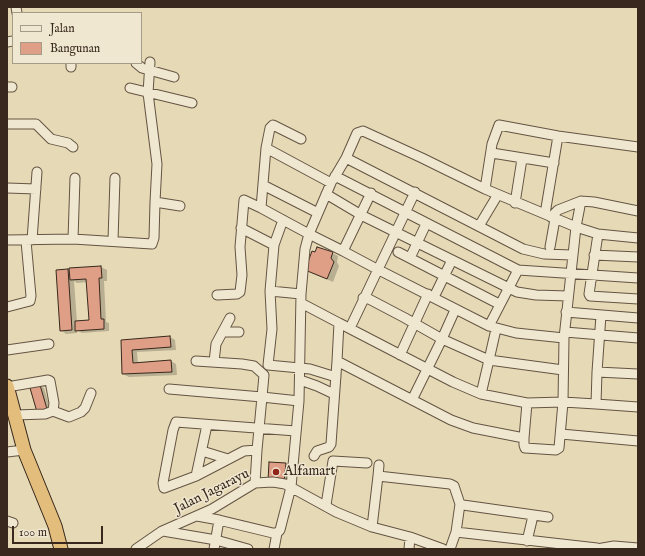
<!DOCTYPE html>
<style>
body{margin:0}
#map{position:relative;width:645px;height:556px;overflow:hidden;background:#e6dab6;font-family:"IM FELL English",serif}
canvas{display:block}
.frame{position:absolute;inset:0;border:8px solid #38281d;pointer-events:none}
.legend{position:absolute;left:12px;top:12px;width:130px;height:52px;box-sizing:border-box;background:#efe7d0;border:1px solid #a69b88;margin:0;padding:5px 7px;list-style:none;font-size:12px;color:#38281d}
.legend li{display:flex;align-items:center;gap:8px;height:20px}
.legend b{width:20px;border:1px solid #a69b88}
.scale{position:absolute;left:12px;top:526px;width:91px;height:18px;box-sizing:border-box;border:2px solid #38281d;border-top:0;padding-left:5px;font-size:12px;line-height:14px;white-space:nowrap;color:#38281d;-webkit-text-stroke:3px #efe7d0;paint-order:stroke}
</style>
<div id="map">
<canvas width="645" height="556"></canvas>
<div class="frame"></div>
<ul class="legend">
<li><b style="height:5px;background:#efe7d0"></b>Jalan</li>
<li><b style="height:11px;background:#df9e86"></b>Bangunan</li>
</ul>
<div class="scale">100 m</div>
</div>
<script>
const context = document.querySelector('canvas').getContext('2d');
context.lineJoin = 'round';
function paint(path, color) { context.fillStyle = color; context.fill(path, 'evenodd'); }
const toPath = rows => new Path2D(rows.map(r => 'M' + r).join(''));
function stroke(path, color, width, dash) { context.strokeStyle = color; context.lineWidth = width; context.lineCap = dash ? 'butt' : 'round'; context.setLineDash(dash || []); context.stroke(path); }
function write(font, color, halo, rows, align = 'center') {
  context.font = font + ' "IM FELL English",serif'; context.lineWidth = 3; context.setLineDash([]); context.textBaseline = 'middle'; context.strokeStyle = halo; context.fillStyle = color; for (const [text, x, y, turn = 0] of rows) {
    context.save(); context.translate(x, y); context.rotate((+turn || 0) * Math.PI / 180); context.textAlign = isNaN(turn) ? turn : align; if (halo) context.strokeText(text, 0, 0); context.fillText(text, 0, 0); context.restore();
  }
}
paint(toPath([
 [332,253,338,256,337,262,339,266,333,282,312,273],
 [101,267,107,270,107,281,104,281,106,322,109,323,109,331,82,333,77,330,77,333,66,334,61,330,68,270,71,272,71,269],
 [74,281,77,283,88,282,90,321,77,322],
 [170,337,175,340,176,350,137,352,138,364,171,361,176,364,177,375,129,377,123,374,122,341],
 [40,386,44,388,51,411,42,413],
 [285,464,289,467,287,483,272,482]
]), '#0003');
const building = toPath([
 [317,247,333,252,331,258,334,262,327,279,305,270,312,251,315,252,317,247],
 [101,266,102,278,99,278,101,319,104,319,104,329,75,331,75,321,89,320,86,279,70,280,69,268,101,266],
 [68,269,72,330,60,331,56,270,68,269],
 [170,336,171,347,132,350,133,363,171,360,172,372,122,374,121,340,170,336],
 [40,385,47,409,37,412,30,388,40,385],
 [269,462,286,463,284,482,268,481,269,462]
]);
paint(building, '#df9e86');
stroke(building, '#38281d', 1);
const minor = toPath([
 [16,7,17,13],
 [7,42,13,41],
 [150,62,148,93,157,164,155,202],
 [71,63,71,67],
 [136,63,142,68,174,77],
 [7,87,12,87],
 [130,88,192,103],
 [7,124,36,124,51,139,68,143,73,147],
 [638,147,558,136,499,125,492,144,485,189,576,227,564,338,563,402,596,404,597,372,638,374],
 [266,148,270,128,273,125,301,139],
 [492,153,554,163],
 [346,158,357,133,363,131,422,158,485,189],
 [335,176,518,270,638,278],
 [333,180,346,158,523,249,544,254,572,255],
 [263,185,318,213],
 [7,188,36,189],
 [326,194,363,216,517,292,536,295,568,296],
 [581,201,576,227,598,234],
 [515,203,522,159],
 [545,214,558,136],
 [551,217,558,210,581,201,594,202,638,211],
 [283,220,274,245,270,291,272,329,268,365,310,369,336,377],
 [479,226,497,196],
 [241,228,274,245],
 [638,238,598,234,589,294,590,296,638,299],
 [73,239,75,178],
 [7,240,73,239,152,244,154,238,155,202,180,206],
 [32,240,37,172],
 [113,240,115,178],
 [550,247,555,219],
 [343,251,371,193],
 [398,252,499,304],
 [594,255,638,257],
 [410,258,426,224],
 [270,291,301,294],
 [217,295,237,294,240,292,242,275,240,247,244,200,261,208],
 [434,297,452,260],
 [363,298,367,298,405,318,442,339,455,310],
 [301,303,339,323],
 [7,307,30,301,31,296,26,241],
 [566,312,638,318],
 [489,326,518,270],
 [350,328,415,192],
 [223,332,239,332],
 [565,332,638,338],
 [7,350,49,344],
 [400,355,428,294],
 [196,361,242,364,254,366,264,375,262,397,299,401],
 [337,361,339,323,453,382,481,394,527,403],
 [214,362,216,344,230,318],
 [597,372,601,315],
 [300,380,317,386,334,394],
 [7,387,48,380,50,381,54,403,53,411,45,414,15,415],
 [169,389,262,397,257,450,244,451,196,476],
 [481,394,489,360,563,370],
 [412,400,442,339,489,360,496,329],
 [596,404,638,407],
 [53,411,69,417,81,412,85,408,91,393],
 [207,425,196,476,164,488,163,483,173,430,176,422,296,431],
 [561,434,638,441],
 [202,451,228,459],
 [7,452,24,450],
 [314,456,317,451,329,447,331,444,337,361,451,420,473,428,524,438,527,403,563,402,559,448,556,450,525,448,524,445,524,438],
 [378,476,379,465],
 [255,483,257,450],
 [326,505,333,461,367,463],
 [197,516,219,520,214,549],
 [219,520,273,533,277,533,280,530,291,487,299,401,301,294,305,249,309,234,331,183,266,148,261,208,283,220,309,234,343,251,373,267,489,326,516,333,564,338],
 [7,521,13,523],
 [372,527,378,476,450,484,454,486,460,504,463,505,548,517],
 [163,531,216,540,248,549],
 [456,532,460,504],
 [527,541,533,516],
 [136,549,162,531,212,509,250,486,255,483,273,482,285,484,336,512,372,527,410,537,443,549],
 [274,549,277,533],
 [409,549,410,537],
 [450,549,456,532,597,548],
 [597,549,614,546,638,548]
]);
const highway = toPath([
 [7,386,24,450,55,526,61,549]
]);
stroke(minor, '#645443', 11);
stroke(highway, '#38281d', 15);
stroke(minor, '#efe7d0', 9);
stroke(highway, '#e3bd7b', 13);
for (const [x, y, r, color] of [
 [276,472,4,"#8f2418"]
]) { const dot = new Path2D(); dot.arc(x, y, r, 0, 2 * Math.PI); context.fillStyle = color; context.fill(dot); stroke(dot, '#efe7d0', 1.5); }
write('14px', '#38281d', '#efe7d0', [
 ["Alfamart",284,472]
], 'left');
write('14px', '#38281d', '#efe7d0', [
 ["Jalan Jagarayu",212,492,-27]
]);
</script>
